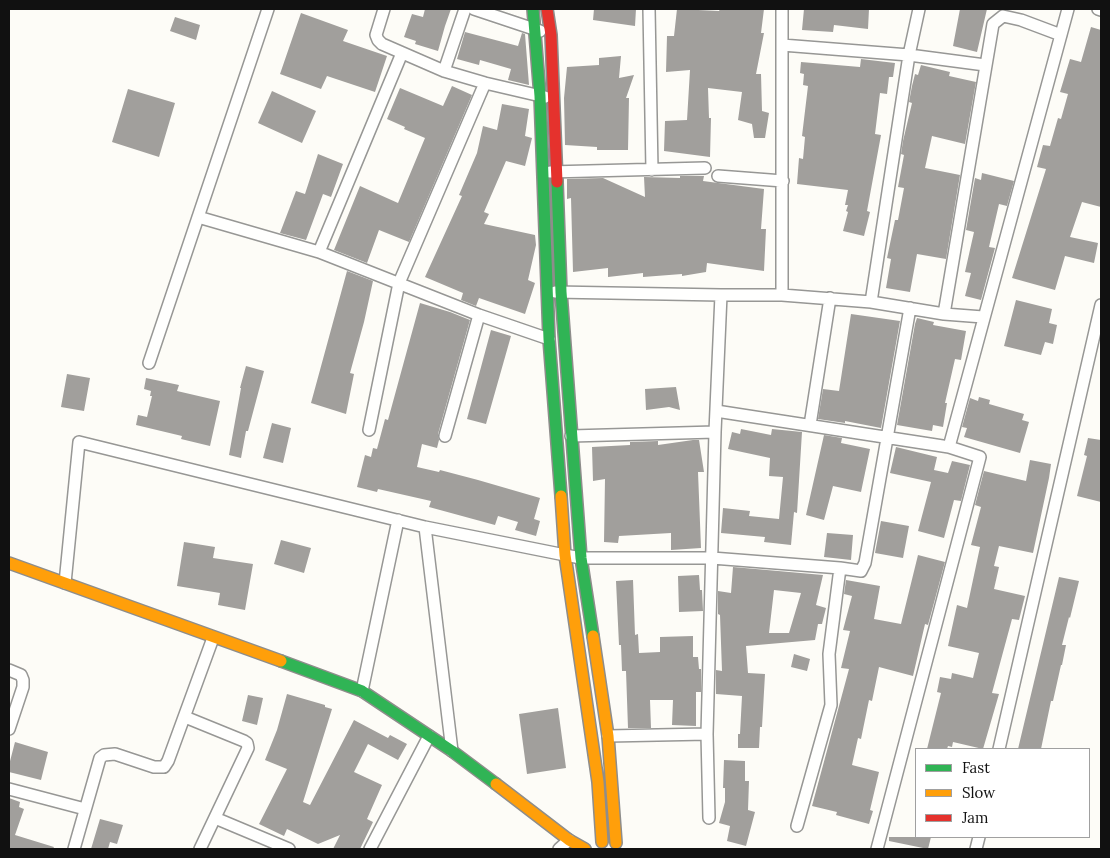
<!DOCTYPE html>
<style>
body{margin:0}
#map{position:relative;width:1110px;height:858px;overflow:hidden;background:#fdfcf7;font-family:Lora,serif}
canvas{display:block}
.frame{position:absolute;inset:0;border:10px solid #111;pointer-events:none}
.legend{position:absolute;left:915px;top:748px;width:175px;height:90px;box-sizing:border-box;background:#fff;border:1px solid #a0a0a0;margin:0;padding:6px 9px;list-style:none;font-size:15px;color:#111}
.legend li{display:flex;align-items:center;gap:10px;height:25px}
.legend b{width:25px;border:1px solid #a0a0a0}
</style>
<div id="map">
<canvas width="1110" height="858"></canvas>
<div class="frame"></div>
<ul class="legend">
<li><b style="height:6px;background:#30b455"></b>Fast</li>
<li><b style="height:6px;background:#ff9f0a"></b>Slow</li>
<li><b style="height:6px;background:#e5322d"></b>Jam</li>
</ul>
</div>
<script>
const context = document.querySelector('canvas').getContext('2d');
context.lineJoin = 'round';
function paint(path, color) { context.fillStyle = color; context.fill(path, 'evenodd'); }
const toPath = rows => new Path2D(rows.map(r => 'M' + r).join(''));
function stroke(path, color, width, dash) { context.strokeStyle = color; context.lineWidth = width; context.lineCap = dash ? 'butt' : 'round'; context.setLineDash(dash || []); context.stroke(path); }
paint(toPath([
 [425,9,451,9,445,26,438,51,415,44,416,41,404,37,412,14,423,17],
 [594,9,636,9,635,26,593,20],
 [677,9,719,11,720,9,764,9,761,33,764,33,756,74,761,74,762,111,769,113,765,138,754,138,752,124,738,120,742,92,708,88,709,118,711,118,710,157,664,151,665,121,687,120,690,70,666,72,667,36,674,36],
 [804,9,869,9,868,29,834,25,833,32,802,30],
 [960,9,987,9,977,52,953,46],
 [301,13,348,30,343,41,387,56,375,92,327,76,321,89,280,74],
 [175,17,200,25,196,40,170,31],
 [1091,27,1101,30,1101,207,1082,202,1070,237,1098,243,1094,263,1065,256,1055,290,1012,278,1046,169,1037,167,1043,145,1050,146,1058,118,1061,119,1068,94,1060,92,1070,59,1081,62],
 [465,32,518,46,522,33,525,34,529,85,508,80,511,69,480,60,479,65,457,59],
 [621,56,619,78,634,75,626,98,629,98,628,150,597,150,597,147,565,145,564,98,567,67,599,65,599,58],
 [861,59,895,63,893,77,889,77,887,94,880,93,875,134,881,135,867,211,870,212,864,236,843,231,848,212,846,211,848,205,845,205,848,190,797,184,799,158,803,159,805,137,802,136,808,86,803,85,804,74,800,73,801,62,860,67],
 [921,65,950,72,949,76,976,82,965,144,932,136,925,168,960,175,946,259,917,254,910,292,886,288,891,259,887,258,895,220,898,220,904,188,898,187,904,155,901,154,903,141,912,103,909,102,912,86,915,74,918,75],
 [452,86,472,95,409,242,379,230,367,263,334,250,360,186,398,203,425,138,404,129,405,127,387,119,400,88,443,106],
 [128,89,175,103,159,157,112,142],
 [272,91,316,111,302,143,258,123],
 [502,104,529,109,525,136,532,138,525,166,506,161,484,212,489,214,484,224,535,235,536,245,528,280,535,283,525,314,479,298,476,306,461,300,463,293,425,277,462,196,459,195,477,153,483,126,497,130],
 [318,154,343,164,331,197,323,194,306,240,280,233,296,191,305,194],
 [982,173,1014,181,1007,206,999,204,989,247,995,248,981,300,965,296,971,273,965,272,974,232,966,230,975,178,981,180],
 [680,176,704,176,703,181,764,189,761,229,766,229,764,271,707,263,706,272,682,276,682,274,643,277,643,273,608,277,608,268,573,272,571,198,567,199,567,179,603,178,645,197,644,177,680,178],
 [347,271,373,281,364,322,350,373,354,374,346,414,311,403],
 [1016,300,1052,309,1049,323,1057,325,1053,344,1045,342,1041,355,1004,346],
 [420,303,450,312,470,320,438,434,439,440,437,448,422,444,417,467,439,472,440,470,478,480,540,498,534,519,540,521,536,536,515,530,518,522,498,516,495,525,429,507,431,501,378,489,377,492,357,487,365,455,371,457,373,448,377,449,385,419,388,420],
 [851,314,900,321,881,428,845,421,845,423,818,419,823,389,839,391],
 [917,318,934,322,933,325,966,331,961,360,955,359,945,403,947,403,943,427,933,425,932,431,897,425,915,324],
 [491,330,511,336,486,424,467,419],
 [246,366,264,371,248,431,246,431,241,458,229,455,241,388,240,388],
 [67,374,90,378,84,411,61,407],
 [146,378,179,385,177,391,220,401,210,446,181,439,182,436,136,425,138,415,147,417,152,396,150,396,151,391,144,389],
 [676,387,680,410,669,407,646,410,645,389],
 [979,397,990,400,989,404,1024,414,1022,420,1029,422,1020,453,964,437,967,428,962,427,970,398,978,401],
 [272,423,291,428,283,463,263,458],
 [741,429,771,435,772,429,802,432,797,513,794,512,791,545,764,542,765,537,721,533,723,508,750,511,749,516,779,519,783,477,769,476,770,458,728,449,732,432,740,434],
 [824,435,842,438,841,443,870,449,861,492,833,486,824,520,806,515],
 [1088,438,1101,440,1101,502,1077,496,1087,456,1084,455],
 [693,440,699,440,704,472,698,472,701,548,671,550,671,533,619,536,618,543,604,542,605,479,593,481,592,447,630,445,630,442,658,441,658,445],
 [896,447,937,457,934,470,948,473,952,461,970,465,961,501,954,500,944,538,918,531,931,482,890,473],
 [1030,460,1051,464,1049,478,1033,553,999,546,994,566,999,567,994,589,1025,596,1019,620,1012,619,992,693,999,694,983,749,953,742,952,747,948,746,947,749,927,749,941,693,937,692,940,677,951,679,952,673,973,678,979,653,948,646,957,605,967,608,980,547,971,545,981,507,975,505,984,471,1026,481],
 [881,521,909,526,903,558,875,553],
 [827,533,853,535,851,560,824,557],
 [281,540,311,548,304,573,274,564],
 [184,542,215,547,213,558,253,564,245,610,218,605,220,593,177,586],
 [918,555,945,562,928,625,925,624,913,676,879,667,872,701,869,700,861,739,858,738,852,765,879,772,870,810,873,811,869,824,836,815,837,812,812,806,849,669,841,668,850,631,843,630,852,596,844,594,846,580,880,586,874,619,901,624],
 [733,567,823,575,816,605,826,608,822,624,818,624,815,640,746,646,748,673,765,674,762,727,760,727,759,748,738,748,738,734,740,734,742,696,716,694,716,670,722,671,720,615,718,614,718,591,731,593],
 [774,590,801,593,789,633,769,633],
 [699,575,700,590,702,590,703,611,679,612,678,576],
 [1059,577,1079,581,1070,618,1069,617,1062,645,1066,645,1062,665,1061,665,1053,701,1051,701,1041,749,1018,749],
 [633,580,635,635,638,634,639,653,660,652,660,637,693,636,693,657,698,657,699,669,701,669,701,692,696,692,696,726,672,725,673,700,650,700,651,728,628,728,626,671,622,671,621,645,619,645,616,581],
 [794,654,810,659,807,671,791,667],
 [287,694,325,705,325,707,332,709,303,802,310,805,354,720,388,738,390,735,407,744,398,760,368,744,354,772,382,785,367,819,373,822,360,849,333,849,340,835,318,844,287,829,284,836,259,824,287,769,265,760,277,730],
 [248,695,263,698,257,725,242,721],
 [558,708,566,768,527,774,519,714],
 [15,742,48,752,41,780,9,772,9,765],
 [724,760,745,761,745,781,749,781,748,810,755,812,746,846,727,841,730,826,719,823,725,802,725,788,723,788],
 [9,798,20,802,19,807,24,809,15,835,54,847,53,849,9,849],
 [100,819,123,825,117,844,110,842,108,849,91,849],
 [889,837,931,837,928,849,889,841]
]), '#a19f9c');
const street = toPath([
 [384,9,376,35,378,40,382,44,444,71,485,83,545,97],
 [474,9,540,31],
 [649,9,652,170],
 [1098,9,1101,10],
 [782,45,909,55,985,65],
 [444,71,465,9],
 [550,172,705,168],
 [718,176,783,181],
 [198,217,319,252,479,315,549,339],
 [319,252,402,53],
 [555,292,721,295,782,295,782,9],
 [782,295,871,302,944,314,983,317],
 [871,302,909,55,919,9],
 [944,314,993,24,1003,16,1021,20,1061,35],
 [149,363,268,9],
 [716,411,949,447,980,457,877,849],
 [810,425,830,298],
 [369,430,399,283,485,83],
 [445,436,479,315],
 [571,436,715,432],
 [949,447,1068,9],
 [425,527,452,751],
 [65,583,79,442,425,527,565,555,581,558,712,558,840,568,861,571,865,563,910,308],
 [9,670,21,675,23,680,23,687,9,729],
 [362,691,398,520],
 [185,717,244,741,247,743,248,748,200,849],
 [707,734,709,818],
 [608,736,707,734,715,432,721,295],
 [999,749,1101,305],
 [9,789,85,809],
 [215,818,289,849],
 [797,826,831,705,829,654,840,568],
 [74,849,100,758,104,755,115,754,154,767,164,767,168,761,213,638],
 [370,849,429,736],
 [559,849,569,840],
 [976,849,979,837]
]);
const fast = toPath([
 [533,9,540,96,549,339,561,496],
 [557,182,561,292,581,558,593,636],
 [281,661,362,691,452,751,496,784]
]);
const slow = toPath([
 [561,496,565,555,598,782,602,842],
 [9,563,281,661],
 [593,636,608,736,616,843],
 [496,784,569,840,585,849]
]);
const jam = toPath([
 [547,9,551,35,557,182]
]);
stroke(street, '#979795', 14);
stroke(fast, '#8e8d8b', 14);
stroke(slow, '#8e8d8b', 14);
stroke(jam, '#8e8d8b', 14);
stroke(street, '#fffffe', 11);
stroke(fast, '#30b455', 11);
stroke(slow, '#ff9f0a', 11);
stroke(jam, '#e5322d', 11);
</script>
